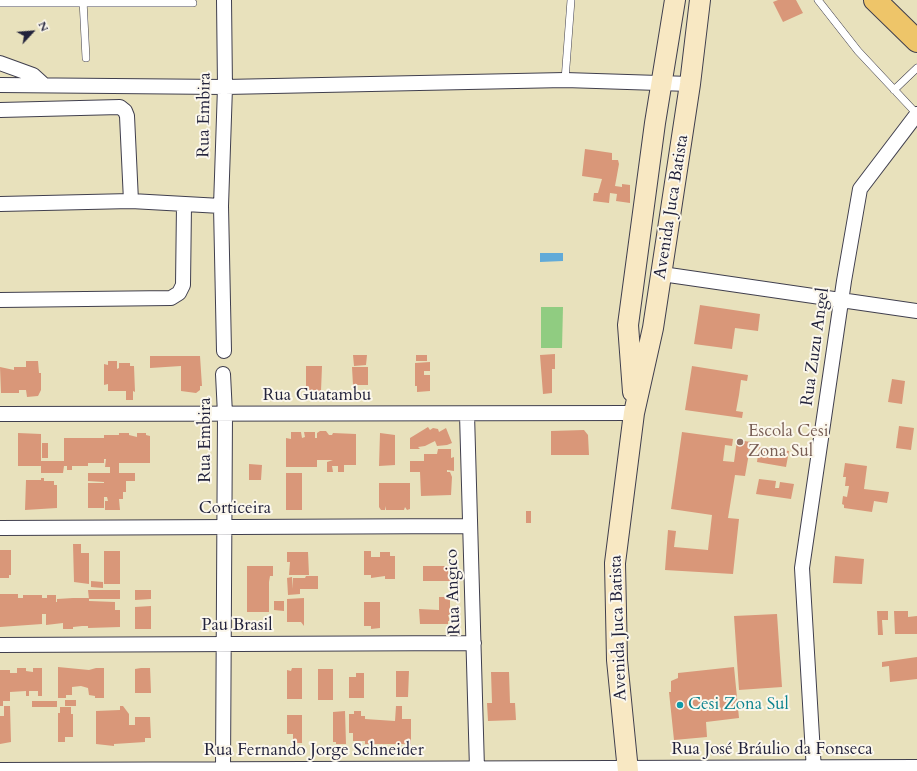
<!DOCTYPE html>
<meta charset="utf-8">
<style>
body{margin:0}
#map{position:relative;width:917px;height:771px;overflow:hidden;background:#e8e1bc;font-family:Cardo,serif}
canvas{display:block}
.north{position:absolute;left:12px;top:12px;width:40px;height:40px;-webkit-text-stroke:3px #fbf7ec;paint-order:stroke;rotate:64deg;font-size:11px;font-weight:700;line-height:16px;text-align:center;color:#22223b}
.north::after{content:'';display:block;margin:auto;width:14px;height:18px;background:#22223b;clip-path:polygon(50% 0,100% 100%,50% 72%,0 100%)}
</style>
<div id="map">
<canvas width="917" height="771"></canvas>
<div class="north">N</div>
</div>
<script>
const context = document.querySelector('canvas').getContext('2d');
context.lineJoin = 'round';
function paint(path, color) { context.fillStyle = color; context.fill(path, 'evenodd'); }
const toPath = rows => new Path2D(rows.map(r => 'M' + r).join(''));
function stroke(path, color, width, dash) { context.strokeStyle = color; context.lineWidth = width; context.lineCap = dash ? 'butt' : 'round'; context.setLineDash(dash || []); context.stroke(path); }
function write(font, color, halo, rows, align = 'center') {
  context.font = font + ' Cardo,serif'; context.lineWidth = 4; context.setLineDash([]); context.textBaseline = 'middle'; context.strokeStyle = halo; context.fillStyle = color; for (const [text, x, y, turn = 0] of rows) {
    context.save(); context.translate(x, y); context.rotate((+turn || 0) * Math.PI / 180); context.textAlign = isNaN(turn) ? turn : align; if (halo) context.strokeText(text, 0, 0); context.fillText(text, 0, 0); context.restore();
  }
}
paint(toPath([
 [541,307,563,307,562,348,541,348]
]), '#90cc81');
paint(toPath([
 [540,253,563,253,563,261,540,262]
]), '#61aad8');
paint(toPath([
 [778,0,796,0,803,13,783,22,773,2],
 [585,149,612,153,612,160,618,160,619,164,615,186,622,187,622,184,630,185,630,203,616,201,617,194,610,193,609,203,593,201,594,193,598,193,602,179,582,176],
 [700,305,760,314,758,331,735,328,732,349,694,344],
 [555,354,555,369,552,369,552,393,543,394,540,355],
 [353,355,367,355,366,365,354,366],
 [416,355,427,355,427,361,416,361],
 [150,356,200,356,202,386,200,386,200,390,196,393,181,391,181,366,150,368],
 [26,361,38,361,39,373,41,373,41,390,38,396,27,397,26,390,19,390,19,393,1,393,0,367,14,370,14,367,26,367],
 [108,361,117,361,117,369,119,368,119,363,130,363,130,366,134,366,135,392,133,391,133,400,126,400,126,391,108,391,108,384,104,385,104,364,108,365],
 [430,362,430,371,424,371,424,375,430,375,430,391,417,392,417,386,415,386,415,363],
 [306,366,322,366,321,391,306,391],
 [692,366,748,375,747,381,741,380,739,395,736,411,743,412,742,418,685,410],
 [352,367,368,367,368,385,353,385],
 [892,379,905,381,902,404,888,402],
 [899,426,914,428,911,450,896,448],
 [428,427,430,430,433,428,438,429,439,432,446,428,452,443,447,445,437,446,435,441,425,446,418,447,420,449,410,449,410,438],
 [584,430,588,435,589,455,551,455,551,431],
 [320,431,326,431,329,435,332,435,333,433,356,434,356,465,344,465,344,472,338,472,338,466,332,466,333,472,327,472,327,462,333,460,317,460,317,467,286,467,286,438,291,439,291,432,301,432,302,438,305,437,304,432,315,432,315,438,317,438,317,433],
 [682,432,733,439,732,446,725,445,723,461,734,462,737,440,751,442,745,476,735,475,728,518,739,519,733,574,665,570,668,530,676,531,674,547,708,550,712,515,671,509],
 [18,433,41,434,41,461,64,461,64,438,104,438,104,435,119,435,119,433,129,433,129,435,137,437,137,433,146,433,146,435,150,436,150,463,119,463,119,467,105,467,106,459,104,459,104,463,88,463,88,466,72,466,72,470,67,470,67,466,64,466,63,473,41,473,41,466,18,466],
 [380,433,395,435,395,465,379,466],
 [42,443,48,443,48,458,42,458],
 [759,447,789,451,786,467,757,462],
 [438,449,451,449,451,458,454,457,454,471,447,470,447,472,450,472,452,477,451,495,421,496,420,472,410,472,410,461,424,461,424,454,437,454],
 [845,463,867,466,864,489,889,492,887,503,874,501,872,512,844,508,844,505,842,504,843,496,847,497,849,486,845,486,846,477,843,477],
 [249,464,262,465,261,480,249,480],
 [110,467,119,467,119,473,135,473,135,481,126,481,126,492,123,492,123,499,119,499,120,510,105,510,105,501,108,501,107,497,104,497,104,508,88,508,88,483,104,483,104,482,88,481,88,473,110,473],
 [286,473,302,473,302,510,286,510],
 [41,478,44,478,44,481,54,481,54,485,57,485,57,508,25,510,26,480,41,480,41,484],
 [759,479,776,481,775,488,779,488,780,482,794,484,791,499,756,494],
 [379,483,410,483,410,509,407,510,405,507,404,510,386,510,386,506,385,510,381,510,379,507],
 [526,511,531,511,531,523,526,523],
 [73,544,81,544,81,553,89,553,89,584,74,582],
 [0,550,11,550,11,575,9,575,9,578,0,578],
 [104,551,120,551,120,584,104,584],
 [364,551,371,551,371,557,380,557,380,552,390,552,390,556,395,556,395,579,385,579,385,576,371,578,371,575,364,575],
 [287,552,308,552,309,575,289,575,290,562,287,562],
 [835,556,864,559,862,584,833,583],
 [247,566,273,566,273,576,270,576,269,582,269,612,247,612],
 [423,566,453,566,453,581,423,581],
 [306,576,318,576,318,589,300,589,300,594,288,595,287,578,292,577,293,589,293,578,305,578],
 [91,581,103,582,103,588,91,587],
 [88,590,120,590,120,599,89,599],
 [135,590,151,590,151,599,135,600],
 [0,594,18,594,18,598,23,598,23,595,42,595,42,598,47,598,47,595,56,595,56,602,57,602,57,599,73,598,89,598,89,601,115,602,115,610,120,610,120,627,88,628,88,626,82,626,73,627,73,629,63,629,63,623,46,625,46,614,42,614,42,624,0,627],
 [439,597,450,597,450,615,448,615,450,621,448,621,448,624,420,624,419,609,439,610],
 [304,598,304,626,301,622,287,622,287,599],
 [274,601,284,601,284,611,274,610],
 [364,602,380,602,380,628,371,629,371,626,364,626],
 [151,606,151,629,135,629,135,607],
 [877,611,888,611,888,620,882,620,883,635,878,635],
 [894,611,908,611,908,617,917,616,917,634,895,634],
 [777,614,782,687,739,690,734,616],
 [917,657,917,679,890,682,889,666,882,667,882,662],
 [58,667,89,670,96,668,104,668,104,698,95,698,95,696,89,695,88,688,81,686,72,687,72,695,66,695,66,698,58,698],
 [734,667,739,718,706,722,707,737,674,740,669,692,671,692,671,681,678,678,678,673],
 [17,668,26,668,26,671,33,672,33,668,42,668,42,696,38,696,38,691,29,691,29,696,26,696,26,691,10,692,10,701,3,701,3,706,0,706,0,670,10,670,10,673,17,673],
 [141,668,150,668,151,693,135,693,135,669],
 [292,668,302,668,302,699,287,699,287,670,291,671],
 [318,669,333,669,333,700,318,700],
 [396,671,409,671,408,697,396,697],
 [491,672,509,672,510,703,515,703,516,720,488,721,487,703,492,703],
 [356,673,364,673,364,698,349,698,349,677,356,677],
 [65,700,76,700,76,706,65,706],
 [32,701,57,701,57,707,32,707],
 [4,706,10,706,11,742,0,744,0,716,4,716],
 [120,706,123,706,129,714,129,725,135,725,135,717,150,717,151,738,145,738,145,742,114,744,114,746,96,744,96,711,120,710],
 [396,706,402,706,402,719,411,719,411,744,365,744,365,741,353,741,353,733,349,733,349,714,354,714,354,711,361,711,361,716,365,716,365,719,395,721],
 [60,707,71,707,71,714,73,714,73,737,65,737,65,742,58,742,58,713,60,713],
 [345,711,346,744,336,744,336,742,333,742,333,712],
 [287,715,302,715,302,743,293,743,293,734,287,734]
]), '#d99779');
const service = toPath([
 [83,0,86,58],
 [818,0,858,51,917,114],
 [0,3,193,3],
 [565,80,571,0],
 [894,90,917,68]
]);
const minor = toPath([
 [0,63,33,75,44,85],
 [0,85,225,87,565,80,690,84],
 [0,110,120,107,125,111,127,116,131,201],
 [0,204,131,201,221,206],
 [662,274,917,311],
 [0,300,171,298,179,293,183,285,184,205],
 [224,351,221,206,225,87,224,0],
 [0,414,634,413],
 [467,414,477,769],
 [0,528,470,526],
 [0,645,474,643],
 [223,769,225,414,223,374],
 [0,770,917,767],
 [814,771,802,568,844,281,860,189,917,114]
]);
const secondary = toPath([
 [633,392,628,325,655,123,675,0],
 [628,771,617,660,615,563,634,413,653,328,690,84,700,0]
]);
const primary = toPath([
 [875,0,917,41]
]);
stroke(service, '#403f4e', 8);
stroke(minor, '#403f4e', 16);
stroke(secondary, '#403f4e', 22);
stroke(primary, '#403f4e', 24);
stroke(service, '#fff', 7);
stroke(minor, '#fff', 14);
stroke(secondary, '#f8e8c3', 20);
stroke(primary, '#eec569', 22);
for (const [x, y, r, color] of [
 [740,442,4,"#8d6e63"],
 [680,705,4,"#0f9aa8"]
]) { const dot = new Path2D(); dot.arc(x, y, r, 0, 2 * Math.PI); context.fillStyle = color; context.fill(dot); stroke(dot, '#fbf7ec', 1.5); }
write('17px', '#22223b', '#fbf7ec', [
 ["Rua Embira",205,115,-89],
 ["Avenida Juca Batista",672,207,-81],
 ["Rua Zuzu Angel",816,347,-82],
 ["Rua Guatambu",317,396],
 ["Rua Embira",206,440,-90],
 ["Corticeira",235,509],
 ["Rua Angico",454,592,-92],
 ["Pau Brasil",237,626],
 ["Avenida Juca Batista",619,628,-92],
 ["Rua José Bráulio da Fonseca",772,750],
 ["Rua Fernando Jorge Schneider",314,751]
]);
write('17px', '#785e54', '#fbf7ec', [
 ["Escola Cesi",748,432],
 ["Zona Sul",748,452]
], 'left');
write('17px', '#0d838f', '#fbf7ec', [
 ["Cesi Zona Sul",688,705]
], 'left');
</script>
